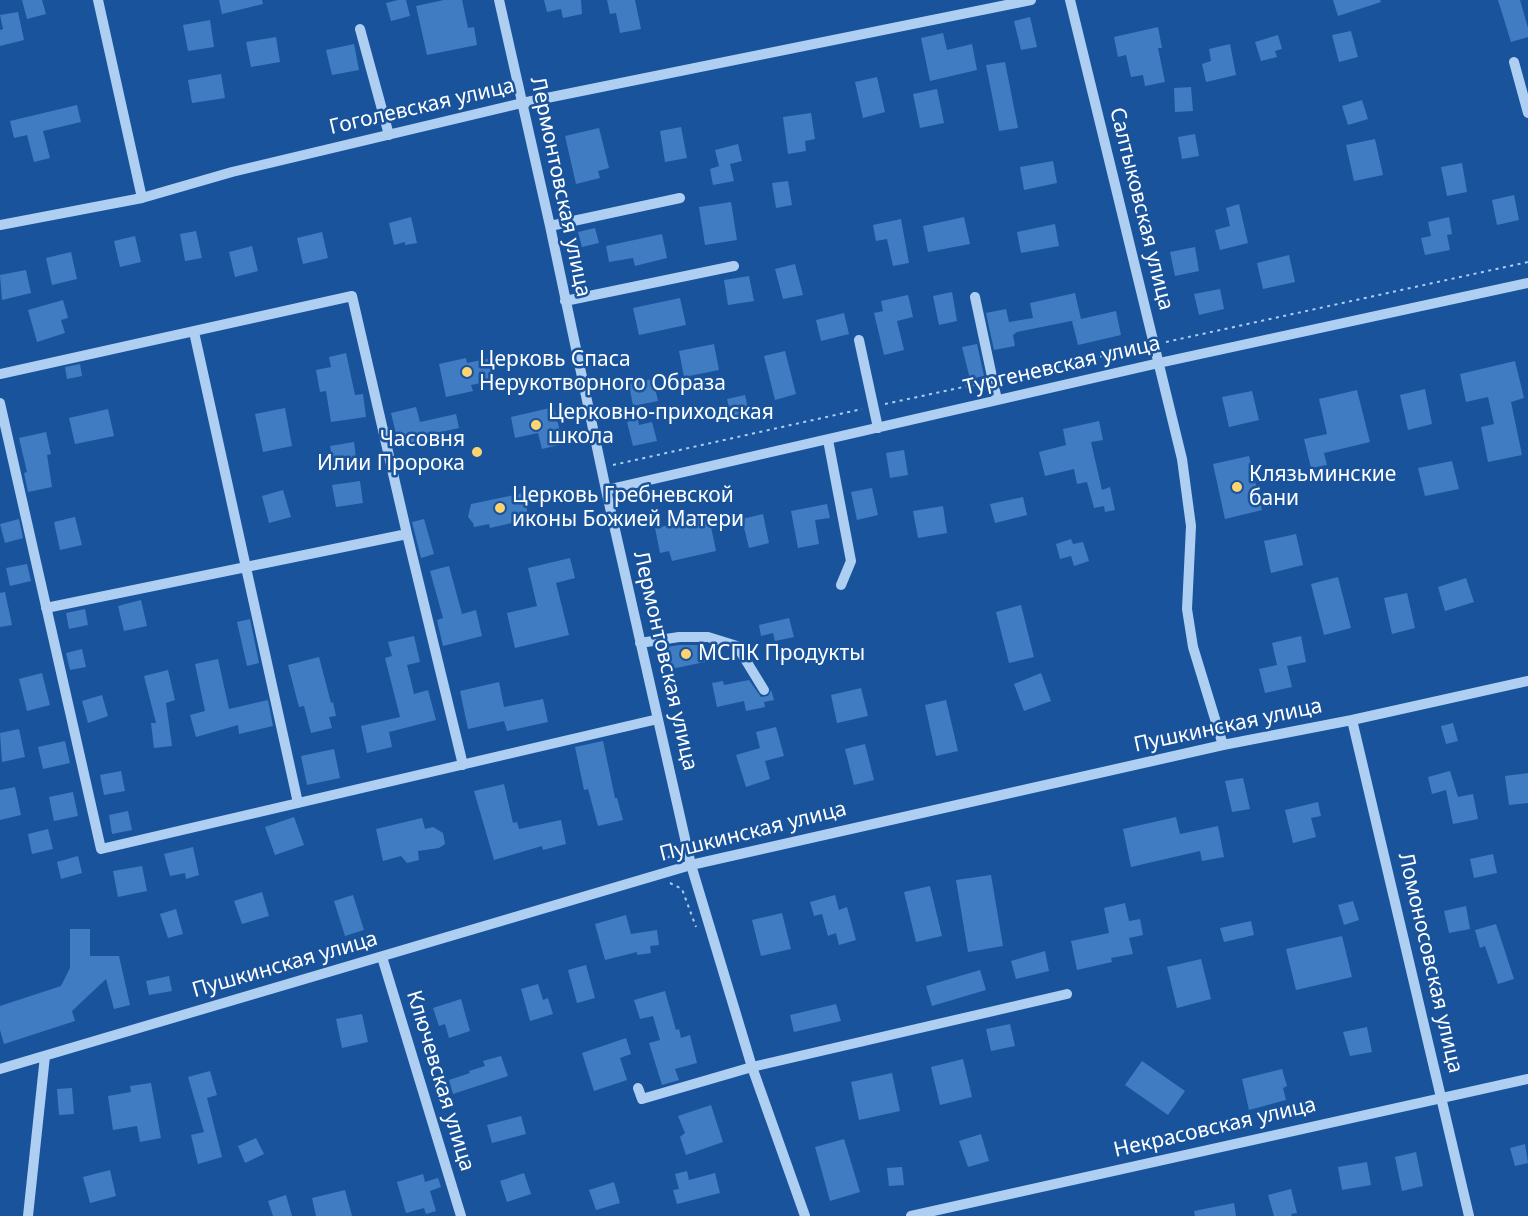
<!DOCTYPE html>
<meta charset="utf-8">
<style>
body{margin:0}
canvas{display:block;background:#18539b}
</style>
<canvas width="1528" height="1216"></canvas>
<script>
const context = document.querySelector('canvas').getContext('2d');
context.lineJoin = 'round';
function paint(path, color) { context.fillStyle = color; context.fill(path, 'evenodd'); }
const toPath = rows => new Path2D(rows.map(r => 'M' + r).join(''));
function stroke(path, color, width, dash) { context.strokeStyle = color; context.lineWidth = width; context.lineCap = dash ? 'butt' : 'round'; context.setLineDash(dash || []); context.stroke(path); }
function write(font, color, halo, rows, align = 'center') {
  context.font = font + ' "Noto Sans",sans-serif'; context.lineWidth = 5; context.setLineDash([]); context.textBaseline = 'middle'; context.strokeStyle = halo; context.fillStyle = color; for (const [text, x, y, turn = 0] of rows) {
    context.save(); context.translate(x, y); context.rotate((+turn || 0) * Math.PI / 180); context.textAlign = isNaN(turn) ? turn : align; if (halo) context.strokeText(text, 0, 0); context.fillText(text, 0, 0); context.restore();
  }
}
paint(toPath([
 [22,0,42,0,46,14,27,19],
 [219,0,262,0,263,4,222,14],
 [398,0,406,0,410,16,391,21,386,3],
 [444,0,462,0,468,28,474,27,477,45,427,55,416,6],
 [544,0,581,0,582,14,563,18,561,9,547,12],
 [607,0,635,0,641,29,620,33,616,13,610,14],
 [1333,0,1380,0,1381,2,1338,16],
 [1498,0,1520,0,1528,28,1528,37,1511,42],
 [18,12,24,40,0,46,0,30,3,29,0,15],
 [1030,17,1037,47,1021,50,1014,21],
 [210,20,214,47,188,51,183,25],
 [1158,27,1162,48,1158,48,1165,82,1145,86,1143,75,1131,77,1126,55,1118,57,1114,37],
 [1351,31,1358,57,1339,62,1332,35],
 [943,33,947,50,972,44,977,70,930,81,921,38],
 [1278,35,1282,49,1275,51,1277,57,1261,61,1255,42],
 [276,37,280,62,251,67,246,42],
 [354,44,359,70,332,75,326,50],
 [1230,44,1236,75,1206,82,1202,64,1211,61,1209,49],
 [1005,62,1018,128,999,131,986,65],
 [221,74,225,98,192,103,188,80],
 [877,77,885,112,863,118,855,82],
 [1191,87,1193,111,1175,112,1174,88],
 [937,89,944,123,920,128,913,94],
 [1362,100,1368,119,1348,125,1342,106],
 [77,105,81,122,43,131,50,158,34,162,27,135,14,138,10,121],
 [811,113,815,139,805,141,806,151,788,154,783,117],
 [681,127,687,158,665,162,660,131],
 [599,128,609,168,598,171,600,178,576,184,565,136],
 [1195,134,1199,156,1182,159,1178,137],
 [1375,139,1383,175,1354,181,1346,145],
 [738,144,742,161,730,164,734,181,713,185,710,169,719,166,715,150],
 [1053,161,1057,183,1024,190,1020,167],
 [1462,163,1467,192,1447,196,1441,167],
 [788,181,792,205,776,208,772,183],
 [1514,195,1519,220,1497,225,1492,200],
 [731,202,737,240,705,245,699,207],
 [1239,204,1248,243,1220,250,1215,230,1230,226,1226,208],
 [411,217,417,243,405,245,405,242,394,245,389,223],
 [964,217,970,244,928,252,923,226],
 [1449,217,1452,234,1447,235,1450,250,1425,255,1421,238,1431,236,1428,222],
 [901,219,909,263,893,266,887,239,876,241,873,225],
 [1055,224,1059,246,1021,253,1017,232],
 [595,228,599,243,582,247,578,232],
 [196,231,202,258,185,261,180,234],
 [322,232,328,258,303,264,297,238],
 [662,234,667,258,635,266,633,258,609,262,606,246],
 [135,236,141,262,120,267,114,241],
 [252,246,258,271,235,277,229,252],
 [1195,247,1199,271,1175,276,1170,252],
 [71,252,77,279,52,285,46,258],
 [1289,255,1295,282,1263,289,1257,263],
 [795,264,803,295,783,299,775,269],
 [26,270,31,293,2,300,0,275],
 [749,276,754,301,728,305,724,280],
 [1220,289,1224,309,1199,315,1194,294],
 [952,292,957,321,939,325,933,296],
 [1075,293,1081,319,1017,332,1013,335,1015,346,994,350,986,313,1006,309,1009,322,1033,318,1030,303],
 [908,295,913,317,897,321,904,350,884,355,874,313,883,311,881,301],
 [680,298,686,325,639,335,633,308],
 [63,300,68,318,61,320,65,333,37,342,28,310],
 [1116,311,1121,335,1078,345,1072,321],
 [844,313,849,334,821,341,816,320],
 [714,344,719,370,684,377,679,351],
 [977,344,984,376,970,379,962,347],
 [785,351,796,394,775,400,764,356],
 [346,353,355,395,363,394,366,417,331,422,326,391,320,392,316,370,331,367,329,357],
 [466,358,467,363,491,358,496,380,471,385,473,391,446,397,439,364],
 [1515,361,1524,398,1511,402,1522,455,1488,462,1481,427,1494,424,1488,397,1466,402,1460,374],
 [80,364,82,376,67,379,65,367],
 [653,379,658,401,633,406,629,384],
 [1425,389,1432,424,1408,430,1400,395],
 [1357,390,1370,442,1324,453,1327,465,1311,468,1304,439,1327,434,1319,399],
 [1252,391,1259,420,1229,427,1222,397],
 [745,395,750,417,732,421,727,399],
 [416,407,420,422,456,414,459,428,423,436,424,440,399,446,391,413],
 [554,407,563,444,542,449,538,433,515,438,511,417],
 [285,408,292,446,263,452,255,414],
 [108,409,114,436,75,444,69,418],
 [638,419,639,425,652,422,657,441,633,446,627,422],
 [1099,421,1103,440,1091,442,1102,490,1110,487,1115,510,1105,512,1104,506,1094,508,1087,482,1077,484,1074,469,1045,476,1039,452,1066,445,1063,429],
 [46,432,51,454,47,455,52,487,28,492,24,473,27,472,19,438],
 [354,442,356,458,333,462,330,446],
 [904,450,908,475,890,478,886,453],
 [1249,456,1262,510,1225,519,1213,464],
 [1452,461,1459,489,1425,496,1418,468],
 [360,481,363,503,336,507,332,485],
 [872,488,878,515,857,520,851,492],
 [283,490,291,517,269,523,262,496],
 [524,493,528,516,515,518,516,522,490,528,489,524,474,527,473,523,468,517,471,504],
 [1023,497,1027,515,995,523,990,504],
 [827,504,830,518,815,520,819,544,798,548,791,511],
 [943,506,947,533,918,538,913,511],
 [763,514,769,543,749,548,742,519],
 [75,517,82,545,60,550,54,522],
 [709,517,716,551,672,561,669,551,660,553,655,528],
 [19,519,23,538,5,543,0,524],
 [424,519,434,554,421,558,412,522],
 [1296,534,1303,565,1271,573,1264,541],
 [1071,539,1073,544,1083,542,1089,561,1074,566,1071,556,1060,559,1056,544],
 [570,558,575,578,556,583,569,635,515,648,507,613,537,606,528,568],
 [27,564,31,581,10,586,6,568],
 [449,566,462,614,476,610,482,636,443,646,437,620,443,618,430,571],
 [1338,577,1351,628,1324,635,1311,584],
 [1466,578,1474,602,1445,611,1438,587],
 [5,592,12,625,0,627,0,593],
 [1407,593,1415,628,1392,634,1384,598],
 [141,600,147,626,124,631,118,606],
 [1021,605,1034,657,1009,663,996,612],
 [85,609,88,625,69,629,66,613],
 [789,618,794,637,775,641,773,633,761,636,759,625],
 [250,619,259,663,247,666,237,622],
 [414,636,420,662,407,665,414,694,428,690,436,720,389,732,392,747,367,753,361,726,400,717,385,658,392,656,388,642],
 [1301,636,1306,662,1287,666,1292,687,1265,693,1259,669,1277,665,1272,643],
 [680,645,701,645,705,662,671,669,666,647],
 [82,649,86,667,70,670,66,653],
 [319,657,331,703,333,702,336,716,329,717,332,728,311,733,304,706,299,707,288,665],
 [218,659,229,709,268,700,273,726,239,734,238,725,196,737,190,715,205,711,195,664],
 [168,670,175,700,166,703,172,746,154,748,151,723,156,723,144,676],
 [42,673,50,705,27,711,19,679],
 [1041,673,1051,701,1024,711,1014,684],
 [749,680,761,697,768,696,771,690,774,700,764,702,765,707,746,711,744,701,717,707,712,683,723,681,724,685],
 [499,682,504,707,543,699,548,722,507,731,504,721,468,729,460,691],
 [861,688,868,716,837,723,831,695],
 [102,695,108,716,88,723,82,701],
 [946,700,958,751,936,756,925,705],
 [1453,723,1458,741,1446,744,1441,726],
 [776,727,784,756,765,761,770,779,746,787,736,755,760,748,756,732],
 [19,729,25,757,2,762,0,733],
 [65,741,70,763,43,769,38,747],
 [603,741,615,798,617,798,623,820,598,826,588,789,584,790,575,747],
 [865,744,874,780,854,785,845,749],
 [334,749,340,778,307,785,301,756],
 [121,771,125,791,104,795,100,775],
 [1450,771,1458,797,1473,794,1478,819,1453,824,1446,790,1432,794,1428,777],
 [1528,773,1528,803,1509,805,1505,776],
 [1243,778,1250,809,1232,812,1225,781],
 [504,784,513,823,517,822,519,829,561,820,566,844,543,850,542,846,494,860,474,791],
 [15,787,21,815,0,820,0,790],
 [73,792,78,816,54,821,49,797],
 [1318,802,1321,816,1311,818,1316,837,1293,843,1285,810],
 [128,811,132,830,112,834,109,815],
 [294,817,304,845,275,855,265,827],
 [1176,817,1180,834,1218,826,1224,857,1202,861,1200,851,1131,867,1123,829],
 [422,818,425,829,433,827,443,833,445,844,439,848,418,851,419,860,407,863,401,856,383,861,376,829],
 [48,829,53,849,32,854,28,834],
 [193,847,199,875,186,879,185,873,170,876,164,854],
 [1493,854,1497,873,1474,878,1470,859],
 [78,856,82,873,61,879,57,862],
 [142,866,147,891,118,897,113,871],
 [991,875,1003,946,968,952,956,880],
 [930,886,942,936,916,942,904,892],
 [262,892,269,916,242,924,234,901],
 [353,895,364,930,345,936,334,901],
 [835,895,839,910,847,907,856,940,839,945,836,933,828,936,822,914,814,916,810,902],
 [1353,901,1359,920,1344,925,1338,905],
 [1125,903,1129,921,1140,919,1143,935,1129,938,1133,954,1111,958,1112,962,1077,970,1071,941,1109,933,1104,908],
 [1466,906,1470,929,1449,933,1444,911],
 [176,909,183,934,168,938,160,914],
 [782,913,791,949,761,956,752,920],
 [626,915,631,934,657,930,659,945,650,946,651,953,637,955,637,952,605,960,595,924],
 [1251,921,1254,935,1224,942,1220,928],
 [1496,924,1514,979,1498,984,1485,946,1480,948,1475,930],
 [70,929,90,929,90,956,119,956,130,1005,114,1009,106,979,72,1011,75,1021,4,1044,0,1030,0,1006,61,986,70,968],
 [1342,936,1352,977,1296,990,1286,949],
 [1045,951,1049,971,1016,979,1011,961],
 [1201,959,1211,999,1177,1008,1167,967],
 [586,965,595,998,577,1003,568,970],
 [980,970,986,990,932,1006,926,986],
 [169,976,172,991,149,995,146,981],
 [538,984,543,1000,548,998,553,1014,530,1021,521,989],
 [665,991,676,1030,679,1029,681,1038,690,1035,697,1063,675,1069,679,1080,662,1085,649,1043,660,1040,653,1016,640,1019,634,1000],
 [461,999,470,1031,449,1038,445,1024,439,1026,433,1008],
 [836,1004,841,1021,794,1032,790,1015],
 [362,1014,368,1042,342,1048,336,1019],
 [1010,1024,1015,1046,991,1051,986,1029],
 [1367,1027,1372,1052,1350,1056,1343,1032],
 [626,1038,631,1054,620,1058,627,1080,594,1091,582,1053],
 [501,1056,508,1076,453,1094,449,1080,470,1073,469,1071,485,1066,483,1061],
 [963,1059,972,1097,940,1105,931,1067],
 [1142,1061,1185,1091,1168,1115,1125,1085],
 [1282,1069,1287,1086,1283,1088,1286,1100,1249,1110,1242,1079],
 [210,1071,217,1095,207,1098,222,1157,198,1164,191,1135,204,1132,188,1077],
 [892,1073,900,1111,859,1120,851,1082],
 [151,1083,161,1138,140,1142,137,1126,113,1130,108,1096,131,1092,130,1086],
 [72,1088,74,1114,59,1115,57,1089],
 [711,1105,723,1142,686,1155,680,1137,685,1133,678,1116],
 [521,1116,526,1134,492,1143,487,1125],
 [981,1134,989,1161,968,1167,959,1141],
 [256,1138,264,1154,245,1163,238,1146],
 [844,1139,860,1192,830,1201,815,1147],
 [1525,1144,1528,1163,1515,1166,1510,1148],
 [1416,1152,1423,1186,1402,1191,1395,1157],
 [1367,1162,1371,1185,1342,1190,1338,1167],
 [902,1167,904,1185,889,1186,887,1168],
 [110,1170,116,1196,90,1203,83,1177],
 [687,1171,689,1180,715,1173,720,1193,677,1204,673,1190,679,1189,675,1174],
 [524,1173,531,1194,507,1202,500,1181],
 [423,1174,425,1182,438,1178,441,1187,430,1191,436,1211,426,1214,424,1208,406,1213,397,1182],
 [614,1182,620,1203,596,1210,589,1190],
 [1291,1189,1297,1213,1291,1214,1292,1216,1274,1216,1268,1195],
 [345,1190,352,1216,316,1216,312,1198],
 [286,1195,292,1216,273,1216,268,1201],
 [1234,1203,1236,1216,1195,1216,1194,1211]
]), '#407cc1');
stroke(toPath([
 [1166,342,1528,262],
 [1005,378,1143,347],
 [885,404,982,383],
 [613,465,862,409],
 [668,858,675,849],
 [670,883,682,889,696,927]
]), '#aecef2', 2, [3, 4.5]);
stroke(toPath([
 [98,0,142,198],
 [499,0,550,226,606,490,691,865,752,1067,805,1216],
 [1070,0,1182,459,1191,526,1187,609,1193,647,1223,745],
 [360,29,389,135],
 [1514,62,1528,113],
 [0,225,142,198,232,172,522,103,1031,0],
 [550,226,680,198],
 [975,297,997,400],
 [565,301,734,266],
 [194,332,298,803],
 [859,340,878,428],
 [0,374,352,296,407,534,463,765],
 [0,403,101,849,658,719],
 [828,440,851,561,841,585],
 [606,490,1159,363,1528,283],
 [46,608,407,534],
 [640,643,679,637,708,637,737,646,764,690],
 [1352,720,1469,1216],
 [382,957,461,1216],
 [0,1069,691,865,1223,745,1352,720,1528,681],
 [638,1088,642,1099,752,1067,1067,994],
 [28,1216,45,1056],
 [911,1216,1528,1079]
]), '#aecef2', 10);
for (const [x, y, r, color] of [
 [467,372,6,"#ffd36f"],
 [536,425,6,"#ffd36f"],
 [477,452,6,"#ffd36f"],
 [1237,487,6,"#ffd36f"],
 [500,508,6,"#ffd36f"],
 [686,654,6,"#ffd36f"]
]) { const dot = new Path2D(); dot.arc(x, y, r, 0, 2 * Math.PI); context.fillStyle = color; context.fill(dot); stroke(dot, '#18539b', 2); }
write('21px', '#fff', '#18539b', [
 ["Гоголевская улица",422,107,-13],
 ["Лермонтовская улица",560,187,78],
 ["Салтыковская улица",1141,209,76],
 ["Тургеневская улица",1062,366,-13],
 ["Лермонтовская улица",665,661,77],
 ["Пушкинская улица",1228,726,-12],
 ["Пушкинская улица",753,832,-14],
 ["Ломоносовская улица",1430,963,77],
 ["Пушкинская улица",285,965,-16],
 ["Ключевская улица",440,1081,73],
 ["Некрасовская улица",1215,1128,-13]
]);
write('21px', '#fff', '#18539b', [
 ["Церковь Спаса",479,360],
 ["Нерукотворного Образа",479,384],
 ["Церковно-приходская",548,413],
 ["школа",548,437],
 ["Часовня",465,440,"right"],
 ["Илии Пророка",465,464,"right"],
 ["Клязьминские",1249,475],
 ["бани",1249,499],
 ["Церковь Гребневской",512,496],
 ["иконы Божией Матери",512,520],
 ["МСПК Продукты",698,654]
], 'left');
</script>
